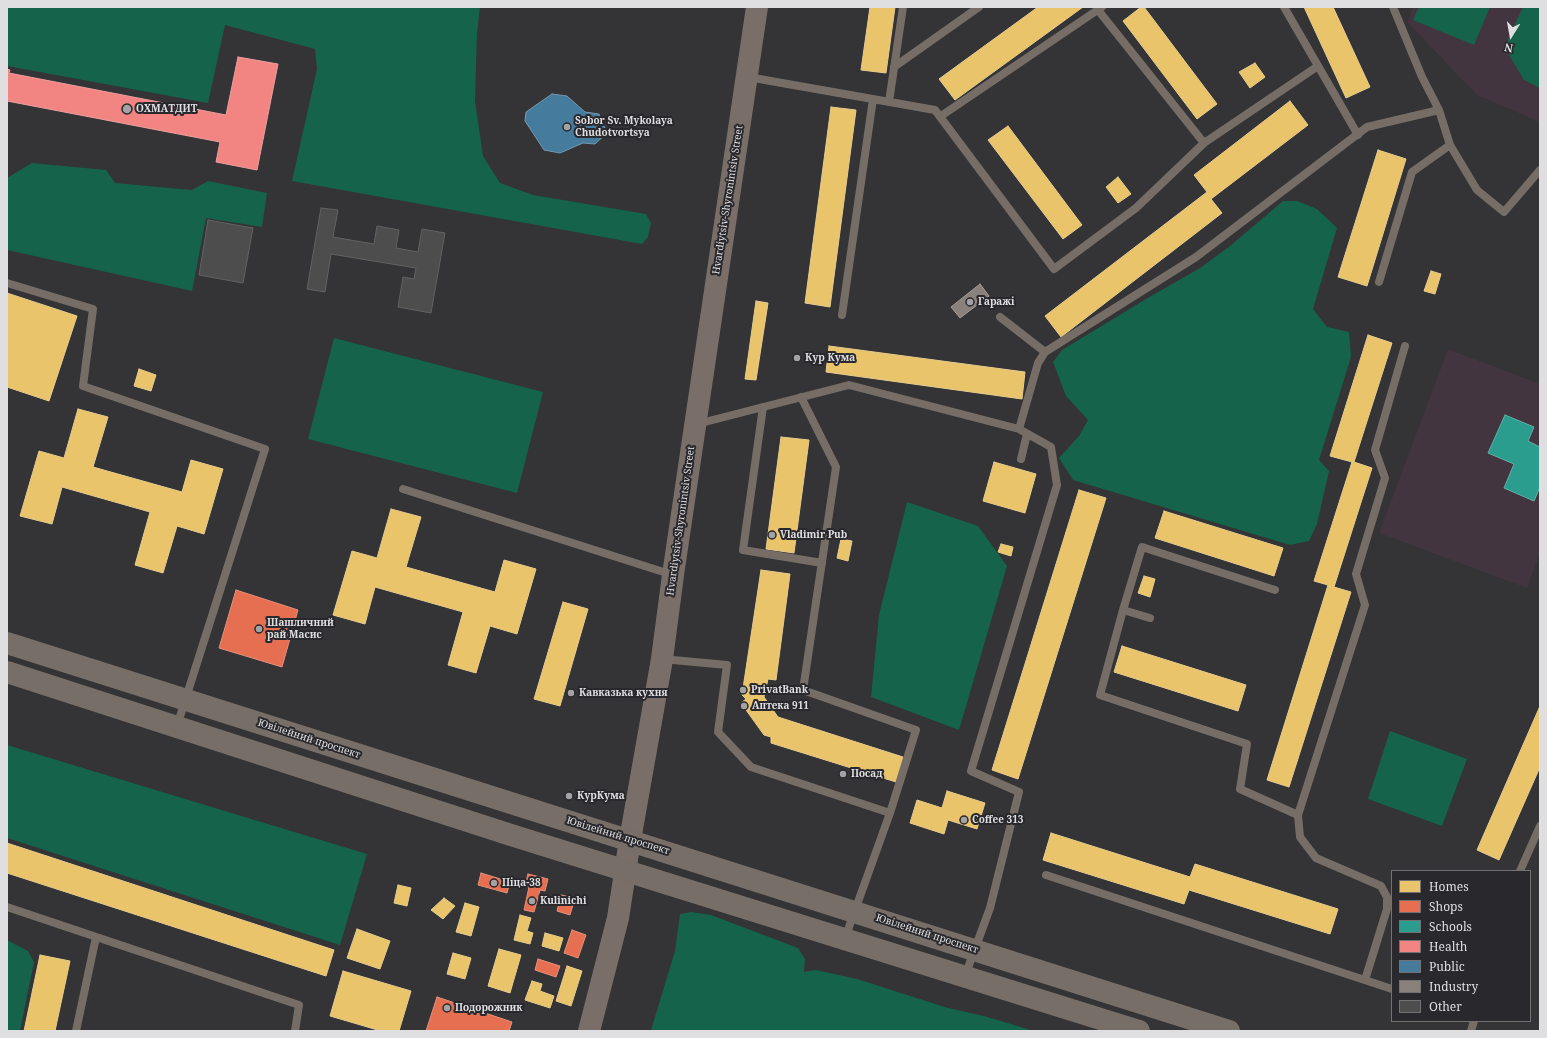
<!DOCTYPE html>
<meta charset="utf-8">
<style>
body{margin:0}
#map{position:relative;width:1547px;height:1038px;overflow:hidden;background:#343335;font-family:"Noto Serif",serif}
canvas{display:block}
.frame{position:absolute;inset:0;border:8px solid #dfdfe1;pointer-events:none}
.legend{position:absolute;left:1391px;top:870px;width:140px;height:152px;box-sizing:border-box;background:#29282c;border:1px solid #727174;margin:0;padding:5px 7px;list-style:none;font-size:12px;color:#dfdfe1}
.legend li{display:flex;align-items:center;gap:8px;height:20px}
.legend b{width:20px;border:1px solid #727174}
.north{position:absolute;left:1491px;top:16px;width:40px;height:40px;-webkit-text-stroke:3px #29282c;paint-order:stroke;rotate:191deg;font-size:11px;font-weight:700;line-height:16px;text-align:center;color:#dfdfe1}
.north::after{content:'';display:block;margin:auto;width:14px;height:18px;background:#dfdfe1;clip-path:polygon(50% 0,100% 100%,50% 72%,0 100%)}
</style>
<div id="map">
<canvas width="1547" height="1038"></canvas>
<div class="frame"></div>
<ul class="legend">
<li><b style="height:11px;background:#e9c46a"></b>Homes</li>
<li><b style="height:11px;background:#e76f51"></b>Shops</li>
<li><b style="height:11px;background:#2a9d8f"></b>Schools</li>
<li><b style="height:11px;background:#f28482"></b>Health</li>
<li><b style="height:11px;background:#457b9d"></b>Public</li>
<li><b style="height:11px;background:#8a817c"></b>Industry</li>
<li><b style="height:11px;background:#4e4d4e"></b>Other</li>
</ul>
<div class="north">N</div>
</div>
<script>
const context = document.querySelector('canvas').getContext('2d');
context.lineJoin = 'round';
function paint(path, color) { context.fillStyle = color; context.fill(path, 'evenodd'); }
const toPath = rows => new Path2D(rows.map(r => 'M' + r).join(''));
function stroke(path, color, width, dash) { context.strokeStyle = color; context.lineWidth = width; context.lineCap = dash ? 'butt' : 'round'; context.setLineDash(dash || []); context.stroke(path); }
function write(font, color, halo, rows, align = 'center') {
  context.font = font + ' "Noto Serif",serif'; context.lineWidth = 4; context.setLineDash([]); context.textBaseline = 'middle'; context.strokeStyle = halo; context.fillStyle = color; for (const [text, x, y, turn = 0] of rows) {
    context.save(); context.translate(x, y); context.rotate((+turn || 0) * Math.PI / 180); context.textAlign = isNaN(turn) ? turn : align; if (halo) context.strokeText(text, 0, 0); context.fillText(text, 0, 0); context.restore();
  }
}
paint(toPath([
 [1413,7,1540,7,1540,122,1477,95,1407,22],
 [1448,349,1540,384,1540,553,1527,588,1379,533]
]), '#423540');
paint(toPath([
 [7,7,480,7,477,33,475,101,483,156,500,183,533,195,646,214,651,223,648,237,642,244,292,181,317,69,315,49,225,25,208,103,7,66],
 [1419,7,1490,7,1474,45,1413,20],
 [1523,7,1540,7,1540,88,1524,80,1509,55,1508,39],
 [32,163,106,170,115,183,192,190,208,181,267,193,262,227,206,218,192,291,7,250,7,178],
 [1283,201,1297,201,1317,209,1337,228,1313,309,1327,327,1349,332,1351,357,1319,460,1329,471,1317,524,1309,541,1290,545,1073,480,1059,458,1079,436,1088,420,1066,396,1053,362,1062,350,1146,299,1200,268,1230,246],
 [334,338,543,392,517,493,308,439],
 [907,502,978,526,1007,566,959,730,871,697,879,615],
 [1390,731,1467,759,1442,826,1368,799],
 [7,745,367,854,340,945,7,838],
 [691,912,711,915,798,948,805,959,804,972,816,970,857,979,948,1008,984,1016,1034,1031,656,1031,651,1030,675,951,680,914],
 [7,940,28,951,34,962,20,1031,7,1031]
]), '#15634a');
const homes = toPath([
 [870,7,895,7,886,73,861,70,870,7],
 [1038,7,1083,7,955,100,939,79,1038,7],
 [1141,7,1144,7,1217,104,1197,119,1123,21,1141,7],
 [1304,7,1333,7,1370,87,1346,98,1304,7],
 [1255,63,1265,77,1250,88,1239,72,1255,63],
 [1290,101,1308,125,1211,199,1222,213,1061,337,1045,316,1207,192,1194,175,1290,101],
 [831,107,856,110,830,307,805,303,831,107],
 [1008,126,1082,225,1063,239,988,140,1008,126],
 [1378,150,1406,159,1367,286,1338,277,1378,150],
 [1118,177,1131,194,1118,203,1106,187,1118,177],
 [1431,271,1441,274,1435,294,1424,291,1431,271],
 [7,293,77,316,49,401,7,387,7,293],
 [756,301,768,303,756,380,745,379,756,301],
 [1368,335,1392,343,1354,462,1372,468,1334,587,1351,592,1289,787,1267,780,1328,585,1314,581,1352,462,1330,456,1368,335],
 [829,346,1025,372,1022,399,826,372,829,346],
 [139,369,156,375,151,391,134,386,139,369],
 [78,409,108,417,93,467,182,492,191,460,223,469,204,534,177,526,163,573,135,565,150,512,62,487,52,524,20,516,39,451,64,458,78,409],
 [781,437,809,440,794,553,766,549,781,437],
 [994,462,1036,474,1025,513,983,501,994,462],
 [1079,490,1106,498,1018,779,992,770,1079,490],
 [391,509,421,517,406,567,495,592,504,560,536,569,517,634,490,626,476,673,448,665,463,612,375,587,365,624,333,615,352,551,377,558,391,509],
 [1164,511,1283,548,1274,576,1155,538,1164,511],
 [841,539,852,541,848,561,837,558,841,539],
 [1001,544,1013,547,1011,556,998,552,1001,544],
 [761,570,790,574,776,680,768,679,764,697,778,717,903,757,896,782,771,743,771,737,764,735,741,703,746,699,742,695,761,570],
 [1144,576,1155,579,1150,597,1138,593,1144,576],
 [563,602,588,609,560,706,534,699,563,602],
 [1122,646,1246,685,1238,711,1114,672,1122,646],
 [1540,706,1540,767,1499,860,1477,850,1540,706],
 [947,791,985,803,977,829,948,820,944,834,910,823,917,800,942,808,947,791],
 [1051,833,1190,877,1195,864,1338,909,1330,934,1189,890,1184,904,1043,860,1051,833],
 [7,843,334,950,326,976,7,873,7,843],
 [398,885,411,888,407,906,394,903,398,885],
 [444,898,455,906,443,919,431,910,444,898],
 [465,903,479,907,471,936,456,932,465,903],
 [520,915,531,918,527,931,533,933,530,944,514,940,520,915],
 [357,929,390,941,380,969,347,958,357,929],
 [545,933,563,938,559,951,542,946,545,933],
 [499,949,521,955,510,993,488,986,499,949],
 [453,953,471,958,465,979,447,974,453,953],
 [40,955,70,961,55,1031,24,1031,40,955],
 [567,966,582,971,571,1006,556,1001,567,966],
 [343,971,411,991,399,1031,381,1031,330,1016,343,971],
 [532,981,542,984,540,991,554,996,550,1008,525,1000,532,981]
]);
paint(homes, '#e9c46a');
stroke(homes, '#e6cc8e', 1);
const shops = toPath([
 [236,590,298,610,282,667,219,648,236,590],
 [481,873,510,882,507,893,478,885,481,873],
 [528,874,548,879,545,891,540,890,534,912,524,910,529,887,525,886,528,874],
 [561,895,575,898,570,915,557,911,561,895],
 [572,930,586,935,578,958,564,953,572,930],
 [538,959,560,966,556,977,535,970,538,959],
 [437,997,512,1022,509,1031,426,1031,437,997]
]);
paint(shops, '#e76f51');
stroke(shops, '#e5917c', 1);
const schools = toPath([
 [1505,415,1534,427,1528,441,1540,447,1540,487,1534,501,1504,488,1514,464,1488,453,1505,415]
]);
paint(schools, '#2a9d8f');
stroke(schools, '#60b1a8', 1);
const health = toPath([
 [238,57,278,64,257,170,216,162,220,142,7,101,7,69,10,70,9,73,226,115,238,57]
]);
paint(health, '#f28482');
stroke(health, '#ec9f9e', 1);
const public = toPath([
 [552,94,567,96,585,112,599,114,607,133,595,144,583,143,560,153,544,150,525,121,526,112,552,94]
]);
paint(public, '#457b9d');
stroke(public, '#7399b1', 1);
const industry = toPath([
 [980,284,989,296,960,318,951,307,980,284]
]);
paint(industry, '#8a817c');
stroke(industry, '#a49d9a', 1);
const building = toPath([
 [321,208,338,210,333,237,374,244,377,226,399,230,396,248,418,252,422,229,445,233,431,313,398,307,403,277,414,279,416,268,331,254,325,292,307,289,321,208],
 [208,220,253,228,243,283,199,275,208,220]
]);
paint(building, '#4e4d4e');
stroke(building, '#636263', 1);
stroke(toPath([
 [1284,7,1358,135],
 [1393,7,1422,77,1439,110,1450,145,1477,190,1504,212,1540,170],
 [1098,10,1204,143],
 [894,67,979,7],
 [748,77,935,110,1054,269,1136,208,1204,143,1318,66],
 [889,102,903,7],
 [941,116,1102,7],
 [1379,282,1412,172,1450,145],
 [7,283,93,309,83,386,265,449,177,726],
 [842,315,873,99],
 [1000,317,1045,352],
 [801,397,836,467,803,690,916,730,890,813],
 [763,407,743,550,822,563],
 [697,424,849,385,1019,429,1038,363,1045,352,1196,257,1367,127,1439,110],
 [1021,459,1027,434],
 [403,489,673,575],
 [1275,590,1142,547,1123,610,1100,695,1247,744,1240,789,1298,815,1300,837,1316,858,1381,886,1387,897,1387,909,1365,980],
 [1123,610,1150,618],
 [662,659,727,665,718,732,751,767,890,813,845,938],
 [1298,815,1365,605,1356,574,1385,478,1375,450,1405,346],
 [1520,871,1540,826],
 [1046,875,1392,989],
 [7,907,299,1005,295,1031],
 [965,976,990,908,1019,792,971,771,1057,485,1051,447,1019,429],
 [76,1031,96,937],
 [1471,1031,1474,1021]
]), '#766e66', 8);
stroke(toPath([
 [589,1031,618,918,630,840,662,659,673,575,757,7]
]), '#7a6f68', 22);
stroke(toPath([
 [7,643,1229,1031],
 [7,672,511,835,1139,1031]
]), '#776e67', 22);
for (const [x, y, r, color] of [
 [127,109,5,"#a3a3a5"],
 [567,127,4,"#a3a3a5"],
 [970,302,4,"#a3a3a5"],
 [797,358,4,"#a3a3a5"],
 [772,535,4,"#a3a3a5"],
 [259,629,4,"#a3a3a5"],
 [743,690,4,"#a3a3a5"],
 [571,693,4,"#a3a3a5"],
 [744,706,4,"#a3a3a5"],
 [843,774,4,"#a3a3a5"],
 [569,796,4,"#a3a3a5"],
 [964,820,4,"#a3a3a5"],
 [494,883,4,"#a3a3a5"],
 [532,901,4,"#a3a3a5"],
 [447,1008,4,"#a3a3a5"]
]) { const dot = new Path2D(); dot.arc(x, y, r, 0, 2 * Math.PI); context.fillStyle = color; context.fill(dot); stroke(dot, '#29282c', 1.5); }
write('bold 10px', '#dfdfe1', '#29282c', [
 ["ОХМАТДИТ",136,109],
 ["Sobor Sv. Mykolaya",575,121],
 ["Chudotvortsya",575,133],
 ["Гаражі",978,302],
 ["Кур Кума",805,358],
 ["Vladimir Pub",780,535],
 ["Шашличний",267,623],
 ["рай Масис",267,635],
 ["PrivatBank",751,690],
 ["Кавказька кухня",579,693],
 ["Аптека 911",752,706],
 ["Посад",851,774],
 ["КурКума",577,796],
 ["Coffee 313",972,820],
 ["Піца-38",502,883],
 ["Kulinichi",540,901],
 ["Подорожник",455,1008]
], 'left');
write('10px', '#dfdfe1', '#29282c', [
 ["Hvardiytsiv-Shyronintsiv Street",728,200,-81],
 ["Hvardiytsiv-Shyronintsiv Street",681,521,-82],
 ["Ювілейний проспект",309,739,18],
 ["Ювілейний проспект",618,836,17],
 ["Ювілейний проспект",927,934,18]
]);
</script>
